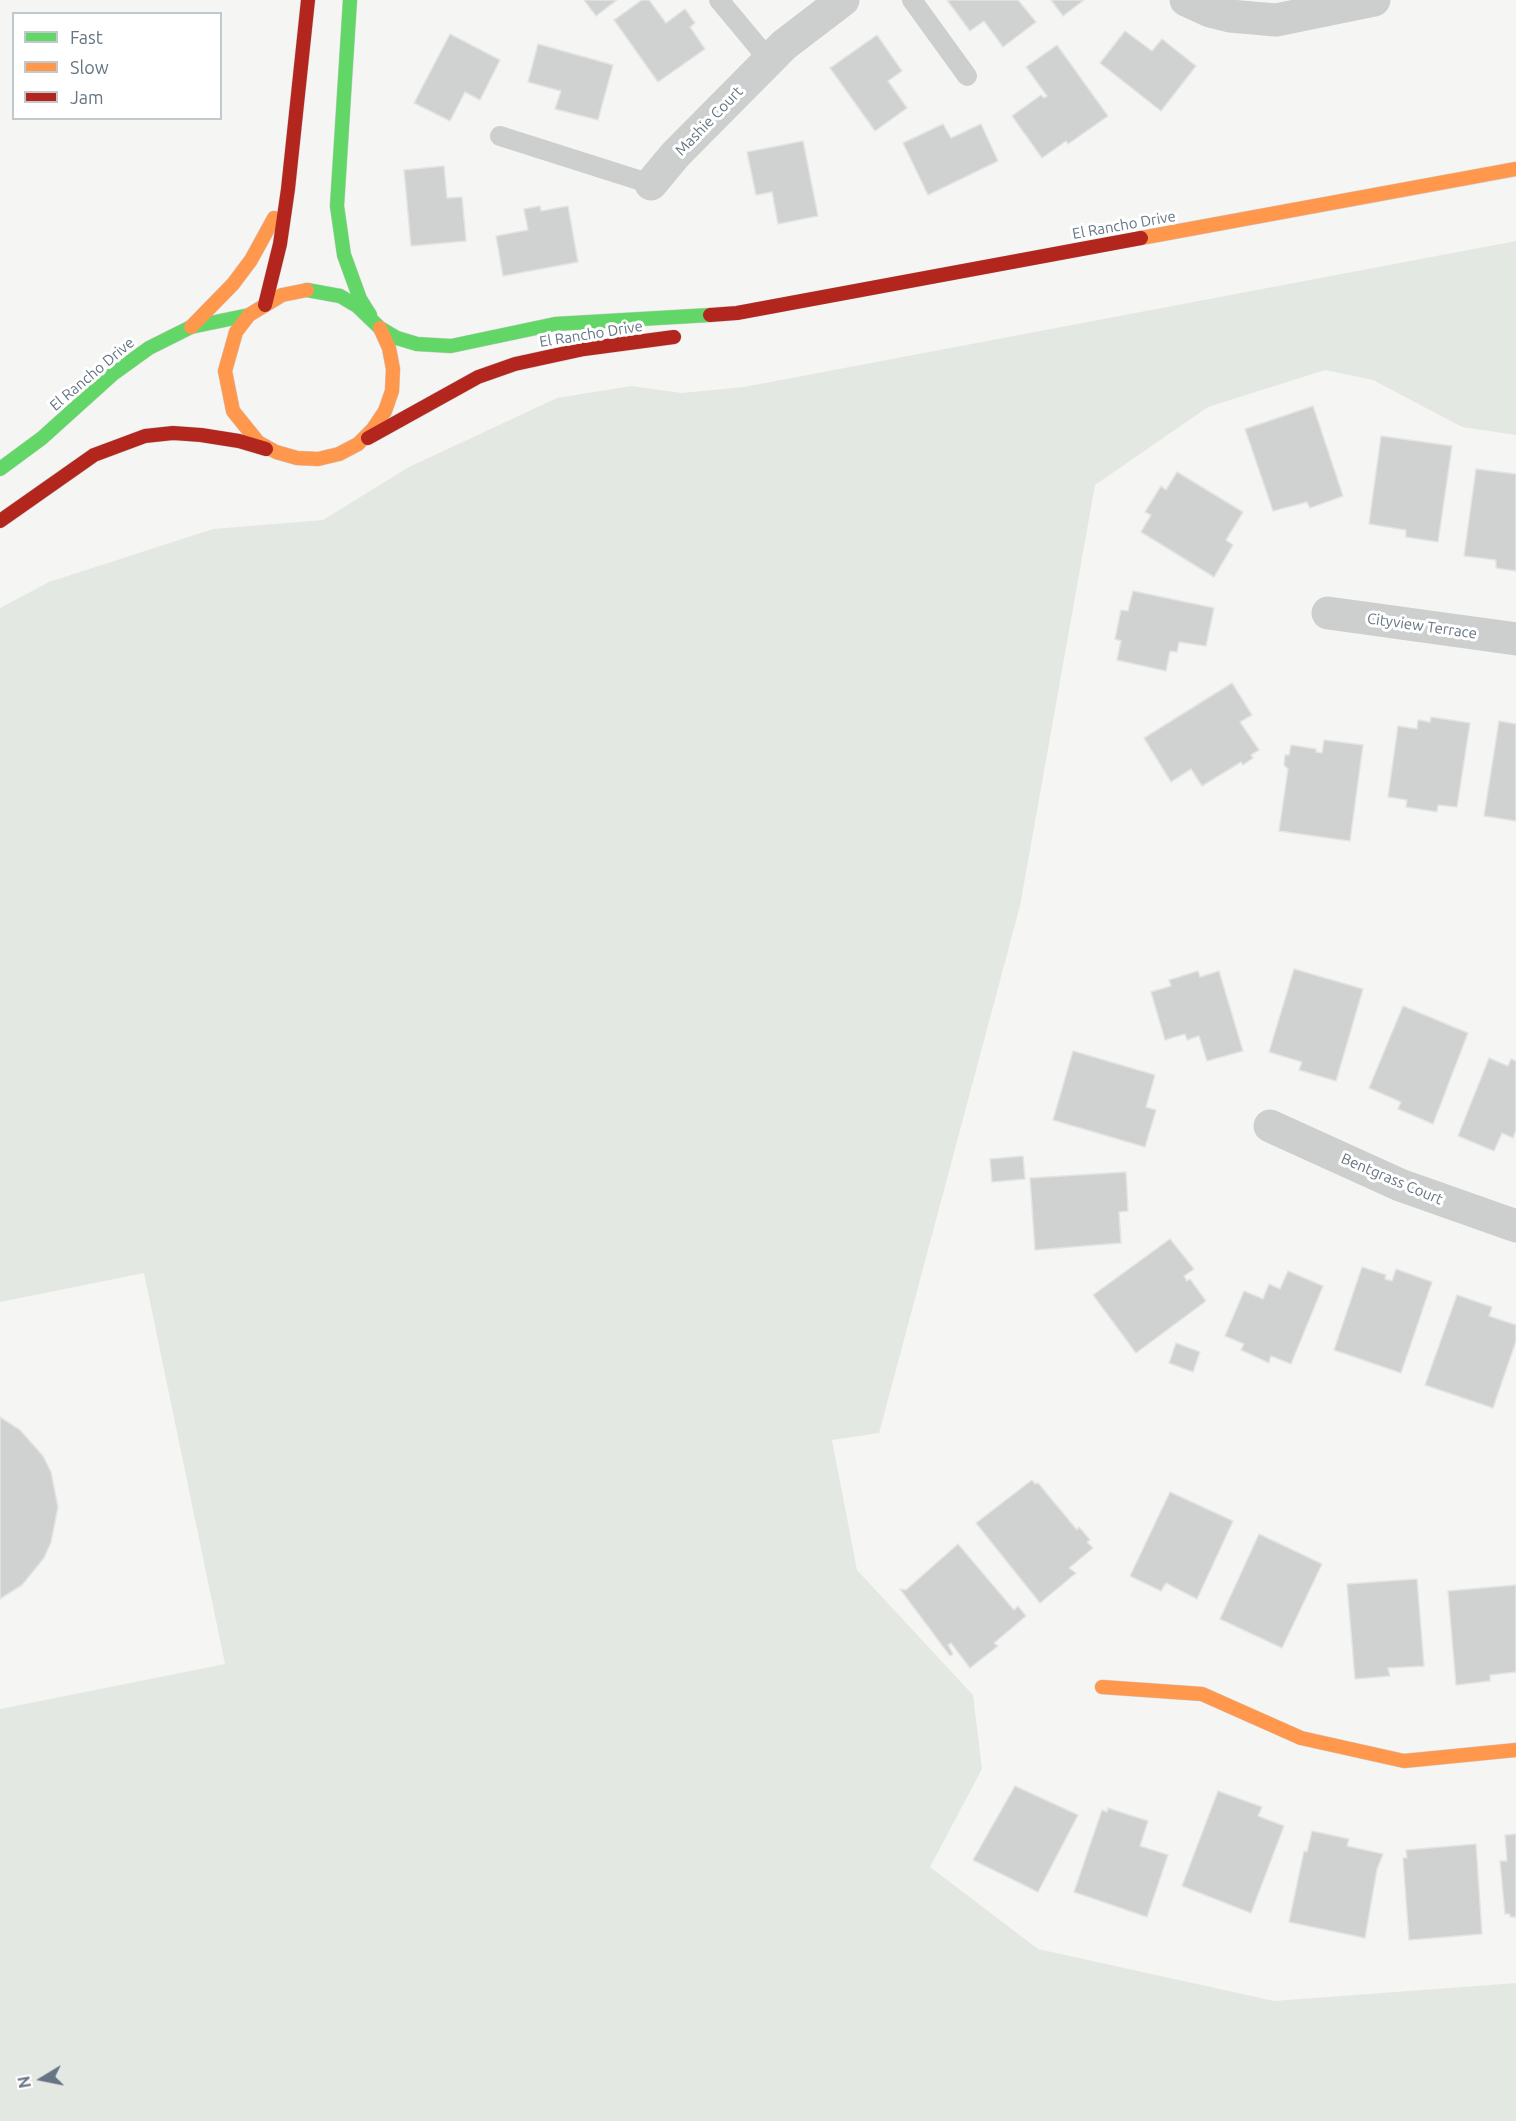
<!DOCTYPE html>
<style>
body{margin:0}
#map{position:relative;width:1516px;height:2121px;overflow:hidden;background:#f5f5f4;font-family:Ubuntu,sans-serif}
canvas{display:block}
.legend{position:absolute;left:12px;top:12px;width:210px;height:108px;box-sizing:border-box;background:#fff;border:2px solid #c1c8ce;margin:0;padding:8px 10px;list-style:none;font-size:18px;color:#657584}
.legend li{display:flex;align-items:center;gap:12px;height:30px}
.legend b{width:30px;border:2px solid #c1c8ce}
.north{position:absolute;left:12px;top:2049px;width:60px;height:60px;-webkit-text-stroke:4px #fff;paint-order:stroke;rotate:260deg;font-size:16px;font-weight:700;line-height:24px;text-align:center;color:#657584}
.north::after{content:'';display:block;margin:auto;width:21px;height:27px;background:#657584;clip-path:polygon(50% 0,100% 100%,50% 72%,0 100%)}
</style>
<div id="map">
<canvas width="1516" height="2121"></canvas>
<ul class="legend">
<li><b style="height:8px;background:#63d668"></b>Fast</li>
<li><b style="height:8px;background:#ff974d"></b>Slow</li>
<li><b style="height:8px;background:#b3261e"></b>Jam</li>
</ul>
<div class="north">N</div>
</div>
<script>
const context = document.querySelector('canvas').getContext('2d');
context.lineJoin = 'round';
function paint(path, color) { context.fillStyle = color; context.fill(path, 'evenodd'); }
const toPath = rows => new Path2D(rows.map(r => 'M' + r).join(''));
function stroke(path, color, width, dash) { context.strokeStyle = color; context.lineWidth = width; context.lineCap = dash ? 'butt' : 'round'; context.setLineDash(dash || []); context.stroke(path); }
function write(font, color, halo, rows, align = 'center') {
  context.font = font + ' Ubuntu,sans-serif'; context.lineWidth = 6; context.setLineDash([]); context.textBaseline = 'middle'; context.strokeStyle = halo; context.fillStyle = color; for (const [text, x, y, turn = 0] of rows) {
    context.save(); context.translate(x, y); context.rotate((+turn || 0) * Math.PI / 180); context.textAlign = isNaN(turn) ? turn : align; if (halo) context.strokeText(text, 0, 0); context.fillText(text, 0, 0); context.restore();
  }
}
paint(toPath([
 [1516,241,1516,435,1462,427,1373,380,1325,370,1208,407,1095,485,1020,906,879,1433,832,1440,857,1570,973,1695,982,1769,930,1867,1038,1949,1274,2001,1516,1983,1516,2121,0,2121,0,1709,225,1664,144,1273,0,1302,0,608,49,582,213,529,323,520,409,467,557,398,631,386,682,393,744,387]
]), '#e4e8e2');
const building = toPath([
 [584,0,617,0,596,16,584,0],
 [642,0,649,0,666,23,685,9,695,23,690,27,705,49,658,82,614,20,642,0],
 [947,0,1018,0,1036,22,1003,47,984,21,970,31,947,0],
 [1051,0,1084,0,1063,16,1051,0],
 [1125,31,1152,51,1162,39,1196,66,1161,111,1100,63,1125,31],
 [450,34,500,60,480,100,465,92,450,121,414,103,450,34],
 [877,35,902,71,888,81,907,108,875,131,830,68,877,35],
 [538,44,613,65,598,120,555,109,561,91,528,82,538,44],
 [1057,45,1108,116,1068,144,1066,141,1042,158,1012,116,1041,95,1044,98,1047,96,1026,67,1057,45],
 [943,124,951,138,981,124,998,161,928,195,903,143,943,124],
 [803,141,818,216,778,224,772,192,756,195,747,152,803,141],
 [444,166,447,198,462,197,466,241,411,246,404,170,444,166],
 [540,206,541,211,568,206,578,262,503,276,496,236,528,230,524,209,540,206],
 [1313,406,1343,496,1310,508,1307,502,1273,511,1245,429,1313,406],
 [1381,436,1452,446,1438,542,1406,537,1406,530,1369,524,1381,436],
 [1476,469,1516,474,1516,571,1496,568,1496,560,1464,556,1476,469],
 [1177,472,1243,512,1226,540,1233,545,1214,577,1141,532,1151,515,1145,512,1161,486,1166,490,1177,472],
 [1133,591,1214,608,1206,646,1179,642,1177,652,1170,651,1166,671,1117,660,1121,641,1115,639,1121,610,1128,611,1133,591],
 [1232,683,1252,715,1240,722,1259,750,1251,755,1253,758,1243,765,1241,762,1202,786,1191,769,1171,782,1144,738,1232,683],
 [1431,717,1470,723,1457,807,1438,805,1437,812,1406,807,1407,800,1388,797,1398,726,1417,729,1418,720,1430,722,1431,717],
 [1499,721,1516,724,1516,821,1484,816,1499,721],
 [1324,740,1363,745,1350,841,1279,831,1288,769,1284,765,1285,755,1289,755,1291,745,1316,749,1316,752,1322,753,1324,740],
 [1294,969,1363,989,1336,1081,1299,1070,1302,1062,1269,1052,1294,969],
 [1198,971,1200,977,1219,971,1243,1051,1207,1061,1199,1036,1187,1040,1185,1034,1165,1040,1151,992,1171,986,1169,980,1198,971],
 [1403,1006,1468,1033,1433,1124,1398,1109,1401,1102,1369,1088,1403,1006],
 [1073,1051,1155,1075,1146,1107,1156,1110,1145,1147,1053,1120,1073,1051],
 [1489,1058,1508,1066,1511,1059,1516,1061,1516,1130,1513,1138,1502,1133,1494,1151,1458,1136,1489,1058],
 [1023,1156,1025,1179,992,1182,990,1159,1023,1156],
 [1126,1172,1128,1211,1119,1212,1121,1243,1035,1250,1030,1178,1126,1172],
 [1170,1239,1194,1269,1184,1276,1187,1281,1190,1279,1206,1301,1136,1353,1093,1295,1170,1239],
 [1362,1267,1386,1275,1385,1279,1392,1281,1396,1269,1432,1282,1401,1373,1334,1350,1362,1267],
 [1288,1271,1323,1286,1291,1364,1271,1356,1269,1363,1241,1350,1244,1344,1225,1336,1244,1291,1263,1299,1269,1284,1280,1289,1288,1271],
 [1457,1295,1492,1307,1489,1316,1516,1325,1516,1341,1493,1408,1425,1385,1457,1295],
 [1176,1343,1200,1352,1193,1372,1169,1363,1176,1343],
 [0,1417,20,1430,43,1456,51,1472,58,1507,51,1542,44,1558,22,1585,0,1599,0,1417],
 [1032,1480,1035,1484,1038,1483,1077,1530,1079,1527,1090,1540,1087,1542,1093,1548,1069,1568,1076,1573,1040,1603,976,1523,1032,1480],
 [1170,1492,1233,1521,1197,1599,1166,1583,1161,1591,1130,1576,1170,1492],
 [1259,1534,1322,1564,1282,1648,1220,1619,1259,1534],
 [958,1544,1014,1610,1018,1606,1026,1616,994,1643,998,1646,970,1668,951,1643,948,1645,953,1654,950,1656,900,1589,906,1590,958,1544],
 [1417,1579,1424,1666,1388,1668,1390,1676,1355,1679,1347,1584,1417,1579],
 [1516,1585,1516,1672,1490,1675,1490,1681,1456,1685,1448,1591,1516,1585],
 [1015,1786,1078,1815,1038,1892,973,1860,1015,1786],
 [1218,1791,1262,1807,1258,1816,1284,1826,1251,1913,1182,1886,1218,1791],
 [1108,1808,1148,1821,1140,1846,1168,1855,1147,1917,1074,1892,1102,1810,1107,1812,1108,1808],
 [1312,1831,1349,1839,1347,1846,1383,1854,1377,1869,1365,1938,1289,1922,1304,1851,1307,1852,1312,1831],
 [1516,1834,1516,1917,1510,1917,1510,1914,1505,1914,1500,1861,1507,1861,1505,1835,1516,1834],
 [1476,1844,1482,1934,1409,1940,1403,1858,1407,1858,1406,1850,1476,1844]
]);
paint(building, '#d0d1d1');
stroke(building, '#e4e4e4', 1.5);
const fast = toPath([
 [350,0,337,206,344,255,360,299,370,315],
 [307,290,340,296,357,306,380,328,397,338,417,344,451,346,555,324,710,315],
 [0,469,42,438,113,374,149,348,191,327,249,315]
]);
const slow = toPath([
 [1141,238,1516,169],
 [307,290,282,295,249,315,236,332,225,371,233,411,258,442,276,452,297,458,318,459,339,454,358,444,373,429,385,411,392,391,393,369,389,348,380,328],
 [191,327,233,284,251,260,274,218],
 [1102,1687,1202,1694,1301,1738,1404,1761,1516,1750]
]);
const jam = toPath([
 [265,305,280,244,288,189,308,0],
 [710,315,737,313,1141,238],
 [368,438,478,377,515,364,584,349,674,337],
 [0,521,94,455,145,436,173,433,201,435,239,441,266,449]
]);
stroke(fast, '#d2d3d4', 15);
stroke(slow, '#d2d3d4', 15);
stroke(jam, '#d2d3d4', 15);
stroke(toPath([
 [719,0,769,60],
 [912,0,967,76],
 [500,136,651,184]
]), '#cdcfcf', 20);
stroke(toPath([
 [1186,0,1210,11,1230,16,1276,20,1374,0],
 [651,184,675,155,784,45,843,0],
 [1328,613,1516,639],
 [1270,1126,1400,1185,1516,1226]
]), '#cdcfcf', 33);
stroke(fast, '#63d668', 14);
stroke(slow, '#ff974d', 14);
stroke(jam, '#b3261e', 14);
write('15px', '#657584', '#fff', [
 ["Mashie Court",709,121,-46],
 ["El Rancho Drive",1124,225,-10],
 ["El Rancho Drive",591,334,-9],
 ["El Rancho Drive",92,374,-40],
 ["Cityview Terrace",1422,626,8],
 ["Bentgrass Court",1392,1179,23]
]);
</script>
